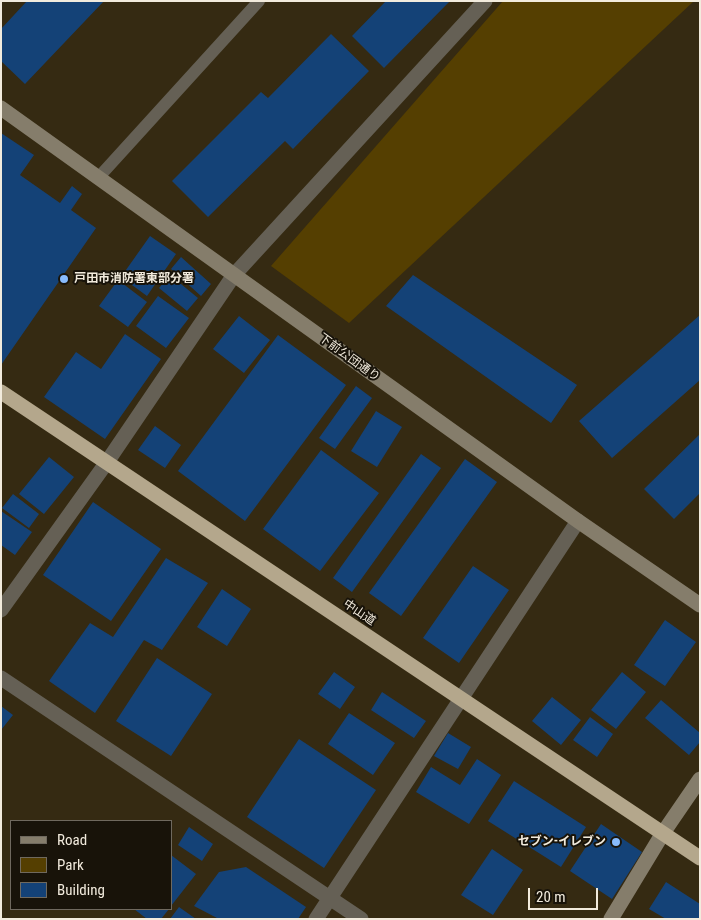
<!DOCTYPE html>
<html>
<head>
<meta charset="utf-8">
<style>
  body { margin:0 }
  #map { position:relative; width:701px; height:920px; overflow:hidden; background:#352a12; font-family:"Roboto Condensed",sans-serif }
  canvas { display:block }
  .frame { position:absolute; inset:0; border:2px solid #f2ebdd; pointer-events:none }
  .legend { position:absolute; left:10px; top:820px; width:162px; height:90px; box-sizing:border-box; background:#181309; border:1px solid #6f695e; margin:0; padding:6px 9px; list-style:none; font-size:15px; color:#f2ebdd }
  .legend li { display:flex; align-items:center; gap:10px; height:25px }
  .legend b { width:25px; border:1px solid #6f695e }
  .scale { position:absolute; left:528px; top:888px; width:70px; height:22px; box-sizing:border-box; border:2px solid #f2ebdd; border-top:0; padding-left:6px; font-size:15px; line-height:18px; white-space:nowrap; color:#f2ebdd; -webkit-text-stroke:4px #181309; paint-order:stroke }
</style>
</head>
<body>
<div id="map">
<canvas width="701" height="920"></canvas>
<div class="frame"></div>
<ul class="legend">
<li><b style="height:6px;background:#857d6b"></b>Road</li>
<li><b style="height:14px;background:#553f01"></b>Park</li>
<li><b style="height:14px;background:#144277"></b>Building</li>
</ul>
<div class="scale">20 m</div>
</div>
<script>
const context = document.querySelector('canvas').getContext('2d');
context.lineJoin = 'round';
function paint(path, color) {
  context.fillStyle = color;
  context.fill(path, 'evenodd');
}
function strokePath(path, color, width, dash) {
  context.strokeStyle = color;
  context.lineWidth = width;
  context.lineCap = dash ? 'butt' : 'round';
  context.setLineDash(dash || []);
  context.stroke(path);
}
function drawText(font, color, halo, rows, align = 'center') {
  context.font = font + ' "Roboto Condensed","Noto Sans JP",sans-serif';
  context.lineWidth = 4;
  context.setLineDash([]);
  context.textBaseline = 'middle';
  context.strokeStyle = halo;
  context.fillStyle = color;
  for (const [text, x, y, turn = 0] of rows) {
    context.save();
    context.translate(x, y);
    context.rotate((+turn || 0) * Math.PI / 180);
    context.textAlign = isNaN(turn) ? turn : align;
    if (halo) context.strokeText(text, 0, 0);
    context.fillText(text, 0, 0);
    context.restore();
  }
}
paint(new Path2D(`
  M503 1H694L349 323 271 266Z`), '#553f01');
paint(new Path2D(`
  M27 1H104L25 84 1 61V29Z
  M386 1H450L384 68 352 36Z
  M331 34 369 71 293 149 285 141 208 217 172 181 261 92 268 98Z
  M1 133 34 155 20 175 60 203 72 186 82 194 71 210 96 228 1 365Z
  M150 236 176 254 147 296 121 277Z
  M181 257 211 284 201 296 171 269Z
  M170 275 198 298 187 311 159 288Z
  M413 275 577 385 551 423 386 306Z
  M118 280 147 302 128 327 99 306Z
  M158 296 189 318 166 348 136 326Z
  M700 315V380L612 458 579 421Z
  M239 316 270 340 244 373 213 349Z
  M125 334 161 359 105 439 44 397 76 352 101 369Z
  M278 335 346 385 245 521 178 471Z
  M356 386 372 398 335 449 319 438Z
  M376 411 402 427 377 467 351 451Z
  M155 426 181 445 165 468 138 450Z
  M700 434V493L674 519 644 489Z
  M321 450 379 493 320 571 263 529Z
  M421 454 441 468 352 592 333 578Z
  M49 457 74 477 44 514 19 494Z
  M465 459 497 482 401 616 369 593Z
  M13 494 39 514 29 528 2 508Z
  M93 502 161 549 111 621 43 575Z
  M1 511 32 532 15 555 1 545Z
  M166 558 208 583 162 650 144 640 95 713 49 681 90 623 113 637Z
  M473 566 509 590 459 663 423 638Z
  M222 589 251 609 227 646 197 627Z
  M665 620 696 642 665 686 634 665Z
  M157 658 212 694 171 756 116 721Z
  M334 672 355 687 340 709 318 694Z
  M622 672 646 692 616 729 591 710Z
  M382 692 426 721 414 738 371 710Z
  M552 697 581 720 561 745 532 721Z
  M661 700 700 733V742L689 755 645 718Z
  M1 706 13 715 1 730Z
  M349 713 395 743 373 775 328 744Z
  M590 717 613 734 597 757 573 740Z
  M448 733 471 747 458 769 434 756Z
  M299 739 376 790 324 868 247 817Z
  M477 759 501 775 469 824 416 792 431 767 460 785Z
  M514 781 586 827 561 867 488 821Z
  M601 824 642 852 612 899 570 871Z
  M189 827 213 844 202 861 178 845Z
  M492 849 523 870 493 915 461 895Z
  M171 855 196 874 171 906Z
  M246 867 306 907 298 919H217V918L194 906 219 872Z
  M666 882 700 904V919H666L649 909Z
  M179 907 196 919H170Z
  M134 909H169L161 919H147Z`), '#144277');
strokePath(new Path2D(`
  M98 178 259 1`), '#656055', 12);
strokePath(new Path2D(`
  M1 610 107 462 234 275 485 1
  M1 678 361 919
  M316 919 578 521`), '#656055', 15);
strokePath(new Path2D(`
  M1 108 578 521 700 605
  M611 919 663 833 700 779`), '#857d6b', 15);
strokePath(new Path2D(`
  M1 392 700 858`), '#b4a78c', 15);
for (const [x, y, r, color] of [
  [64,279,5,"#88bbfc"],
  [616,842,5,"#88bbfc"]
]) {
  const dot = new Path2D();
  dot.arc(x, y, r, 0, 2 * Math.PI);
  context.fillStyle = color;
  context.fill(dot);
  strokePath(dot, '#181309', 2);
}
drawText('bold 12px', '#f2ebdd', '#181309', [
  ["戸田市消防署東部分署",74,279],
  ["セブン-イレブン",606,842,"right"]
], 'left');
drawText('12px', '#f2ebdd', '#181309', [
  ["下前公団通り",349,358,36],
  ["中山道",359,613,34]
]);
</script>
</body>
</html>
